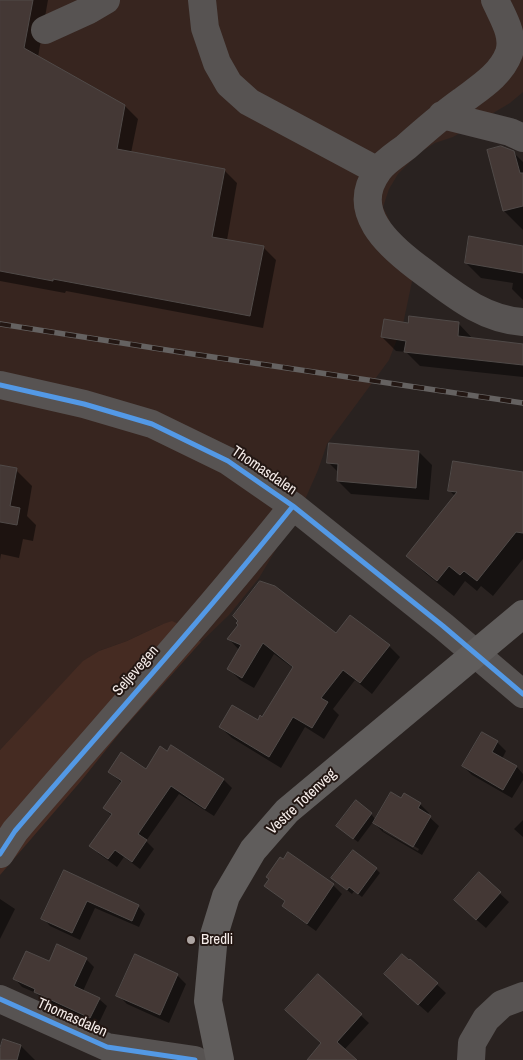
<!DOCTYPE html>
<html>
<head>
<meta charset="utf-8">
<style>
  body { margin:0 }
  canvas { display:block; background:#292220 }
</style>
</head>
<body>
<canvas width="523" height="1060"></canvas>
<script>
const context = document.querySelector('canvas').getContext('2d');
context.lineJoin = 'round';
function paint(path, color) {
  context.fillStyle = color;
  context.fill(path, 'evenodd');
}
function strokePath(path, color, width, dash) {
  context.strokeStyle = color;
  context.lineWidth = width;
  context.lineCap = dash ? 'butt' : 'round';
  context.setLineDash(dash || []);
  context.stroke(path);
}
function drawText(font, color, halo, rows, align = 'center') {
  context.font = font + ' "Archivo Narrow",sans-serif';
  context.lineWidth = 4;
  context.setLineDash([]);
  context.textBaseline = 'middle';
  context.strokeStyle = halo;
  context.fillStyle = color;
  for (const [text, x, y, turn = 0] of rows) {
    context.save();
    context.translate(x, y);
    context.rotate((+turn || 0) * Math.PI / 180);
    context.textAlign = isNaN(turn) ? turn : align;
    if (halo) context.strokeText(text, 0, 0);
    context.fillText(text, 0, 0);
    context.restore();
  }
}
paint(new Path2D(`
  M0 0H523V92L510 103 453 137 435 143 419 153 398 174 389 189 383 207 414 272 403 324 389 360 327 444 318 470 303 504 259 578 229 615 201 642 181 625 163 624 127 641 99 651 84 661 0 750Z`), '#37251f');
paint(new Path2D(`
  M172 621 181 625 201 642 122 730 81 781 0 875V750L83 661 99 651 127 641 163 624Z`), '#452b22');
paint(new Path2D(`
  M0 0H48L38 57 125 106 138 119 131 153 224 170 237 183 227 240 263 247 276 260 263 328 66 291 65 293 0 281Z
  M513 152 523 162V230L504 211Z
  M523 246V300L512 289 513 283 481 278 466 263Z
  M409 324H459L473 339 523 345V377L420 366 406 352 396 351 382 337Z
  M419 452 432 465 429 500 351 494 338 481 339 473 328 462Z
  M0 467 16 470 32 486 27 516 36 525 33 541 23 539 19 558 1 554 0 560Z
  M523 473V559L493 596 481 586 477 591 465 581 454 596 424 572 408 556 455 496 450 491Z
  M336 634 389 646 400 657 372 694 355 680 333 709 339 715 324 739 305 727 281 768 232 738 220 727 258 722 263 719 293 668 274 654 254 688 240 680 228 668 239 650 229 639Z
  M497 742 506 751 502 759 517 767 523 774V780L512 798 472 775 463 766Z
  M172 746 224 780 232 788 214 816 179 794 146 841 154 849 140 869 124 857 117 867 99 854 91 846 112 816 104 808 122 783 109 772 146 771 167 753Z
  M401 800 420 804 429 813 427 815 439 826 422 855 383 832 373 822 358 842 342 830 371 814 376 820ZM383 828 419 849 418 851 383 831Z
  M523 820V837L514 829Z
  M288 854 333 885 342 894 316 931 292 914 283 906 286 902 266 886Z
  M376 869 380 873 362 897 354 891 352 894 337 882Z
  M65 871 138 906 145 914 139 927 95 908 80 940 50 926 43 918Z
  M479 874 509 902 486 928 464 909Z
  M0 899 15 909 0 939Z
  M86 959 94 967 83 991 99 999 107 1006 98 1025 43 1000 36 993 22 987 15 979Z
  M411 960 446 993 428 1013 394 983Z
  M177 975 186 984 169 1023 127 1004 118 995Z
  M318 976 369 1023 344 1050 354 1060H315L323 1044Z
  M2 1040 21 1046 35 1060H0V1046Z`), '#0007');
const building = new Path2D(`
  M0 0H33L24 48 125 105 117 149 225 169 212 237 264 246 250 316 53 279V281L0 271Z
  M501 146 514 151 520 173H523V206L503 211 487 150Z
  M469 236 523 246V273L465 263Z
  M409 316 459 322 458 336 523 344V365L404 352 406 341 381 337 384 319 408 323Z
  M329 443 419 451 416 488 337 481 338 464 327 463Z
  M453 461 523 472V533L516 532 477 581 464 571 460 575 449 566 437 581 406 556 457 492 448 491Z
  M0 465 17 468 10 506 20 508 17 525 0 522Z
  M260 581 275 586 336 633 350 615 390 645 360 683 343 670 321 698 328 702 312 728 293 717 269 757 219 727 232 705 258 720 260 715 262 717 293 667 263 643 242 678 227 669 241 645 227 639 238 625 236 623 238 621 233 616Z
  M482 732 498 741 492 752 517 766 503 790 462 766Z
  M171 745 224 779 205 809 171 786 138 834 147 840 132 862 115 850 108 859 89 846 112 814 103 808 122 781 108 772 121 752 146 769 160 746 167 751Z
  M391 792 401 798 404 793 421 803 418 808 431 816 413 847 373 823Z
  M356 800 372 813 353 839 336 826Z
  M353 850 377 868 358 894 349 887 347 890 331 878Z
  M288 852 334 884 307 924 282 906 285 901 264 886 269 879 266 877 280 857 283 859Z
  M64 870 139 905 132 921 87 901 72 933 41 919Z
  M479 872 501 892 476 920 454 900Z
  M57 944 87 958 74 986 100 998 90 1018 34 992 35 989 13 979 26 951 49 961Z
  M135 954 178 974 160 1015 116 996Z
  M402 954 409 960 410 959 438 983 418 1005 384 974Z
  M318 974 362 1014 337 1042 357 1060H307L321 1043 285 1010Z
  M3 1039 21 1045 17 1060H0V1048Z`);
paint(building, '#443835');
strokePath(building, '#504a48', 1);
strokePath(new Path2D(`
  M202 0 205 28 217 63 229 84 249 102 378 171
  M495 0C502 16 515 35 509 53 501 75 479 88 462 101 442 115 424 131 406 147 397 154 384 162 378 171 349 211 388 245 417 267 450 291 480 319 523 322
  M45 30 89 10 106 0
  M442 115 510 132 523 138
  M0 385 84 404 152 424 228 461 293 506 443 626 523 694
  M0 854 15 831C108 723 204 617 293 506
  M0 999 107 1047 195 1060
  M471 1060 472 1043 486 1019 502 1004 523 996`), '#575352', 28);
strokePath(new Path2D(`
  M220 1060 208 1001 214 935 226 896 253 850 287 811 523 614`), '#605d5c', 28);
const rail = new Path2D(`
  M0 324 186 353 523 403`);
strokePath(rail, '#656261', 5.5);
strokePath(rail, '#231713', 4, [11]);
strokePath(new Path2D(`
  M0 385 84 404 152 424 228 461 293 506 443 626 523 694
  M0 854 15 831C108 723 204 617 293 506
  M0 999 107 1047 195 1060`), '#5399e6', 5);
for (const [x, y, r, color] of [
  [191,940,5,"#aea6a3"]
]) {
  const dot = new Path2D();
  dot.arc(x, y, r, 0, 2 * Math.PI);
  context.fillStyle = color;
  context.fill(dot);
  strokePath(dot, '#231713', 2);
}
drawText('15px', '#f6edea', '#231713', [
  ["Thomasdalen",264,471,34],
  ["Seljevegen",136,671,-49],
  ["Vestre Totenveg",302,802,-43],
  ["Thomasdalen",72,1018,24]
]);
drawText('15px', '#f6edea', '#231713', [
  ["Bredli",201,940]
], 'left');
</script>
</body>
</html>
